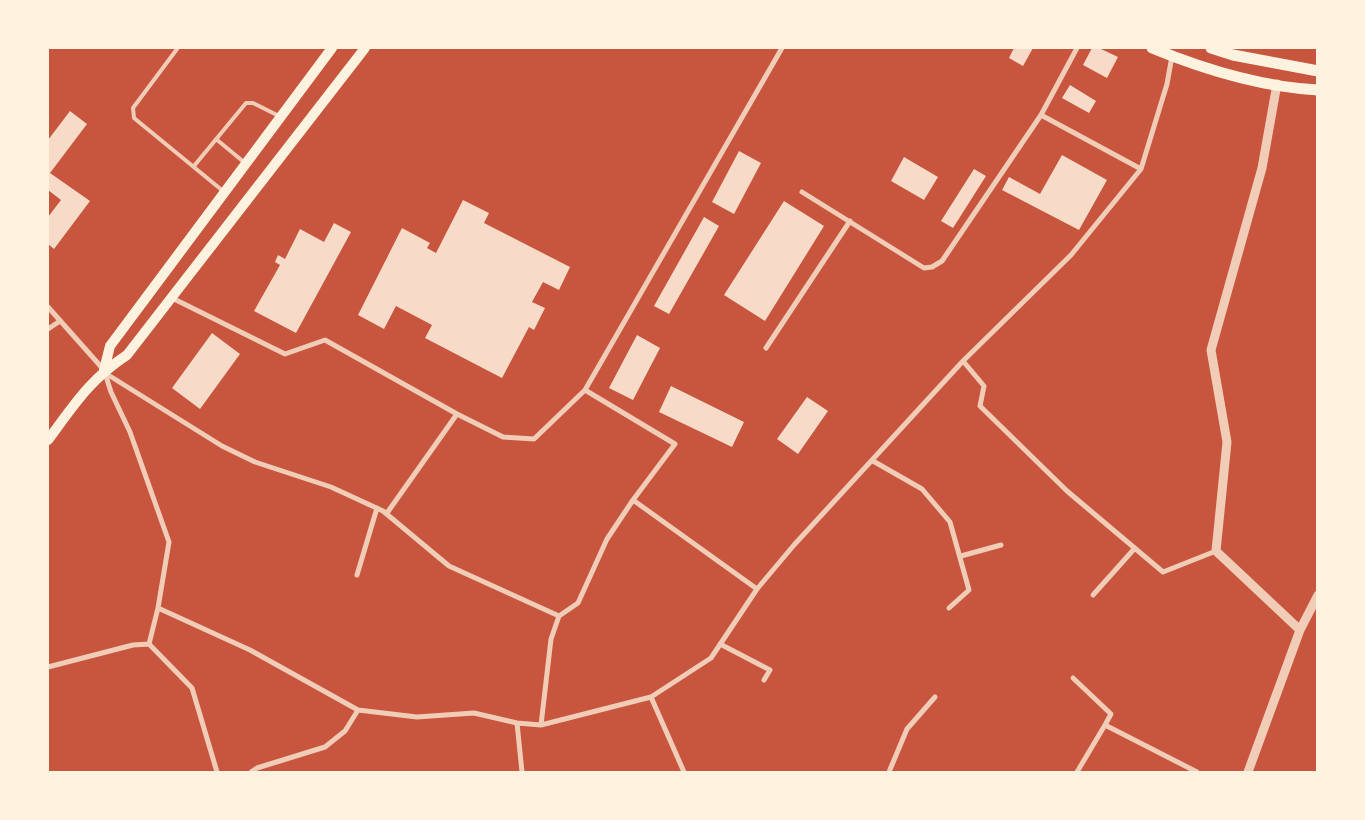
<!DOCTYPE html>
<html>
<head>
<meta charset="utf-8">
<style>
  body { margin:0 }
  #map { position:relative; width:1365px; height:820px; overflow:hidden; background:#c8553d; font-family:Rubik,sans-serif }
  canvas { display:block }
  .frame { position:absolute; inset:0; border:49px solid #fff3e0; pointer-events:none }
</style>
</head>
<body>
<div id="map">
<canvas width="1365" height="820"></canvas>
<div class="frame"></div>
</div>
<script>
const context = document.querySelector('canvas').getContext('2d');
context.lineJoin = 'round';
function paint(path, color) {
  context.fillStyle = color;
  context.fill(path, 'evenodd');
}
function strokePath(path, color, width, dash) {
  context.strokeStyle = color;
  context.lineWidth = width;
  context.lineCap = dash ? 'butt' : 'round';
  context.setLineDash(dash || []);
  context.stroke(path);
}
paint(new Path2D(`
  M1014 48H1033L1023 66 1009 58Z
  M1092 48H1099L1118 57 1107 78 1083 65Z
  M1070 85 1096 101 1089 113 1062 98Z
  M70 111 87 124 50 173 90 201 54 249 48 244V217L61 200 48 190V140Z
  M739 151 761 163 734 214 712 202Z
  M1062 155 1107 180 1079 230 1002 190 1009 177 1040 194Z
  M904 157 938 177 924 200 891 181Z
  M974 169 986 176 953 228 941 221Z
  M463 200 489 213 484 223 570 267 559 290 543 282 532 302 545 308 534 330 529 327 502 378 425 338 432 325 396 306 384 329 358 315 402 228 430 243 427 248 436 253Z
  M784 201 824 226 765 321 724 295Z
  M704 217 719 226 669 314 654 306Z
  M334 223 351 232 296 333 254 311 280 265 275 262 278 255 285 259 300 229 324 242Z
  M212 333 240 354 200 409 172 388Z
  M637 335 660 348 633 400 609 388Z
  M671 386 744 422 732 447 659 412Z
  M807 397 828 411 798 454 777 439Z`), '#f7dbc8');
strokePath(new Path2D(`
  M177 49 133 108 134 118 223 191
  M216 139 245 163
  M194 166 246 103H253L279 116`), '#f1ccb7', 4);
strokePath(new Path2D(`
  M1041 115 1141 169
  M802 192 924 268 932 267 942 261 1041 115 1077 48
  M172 298 285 354 325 340 457 414 503 437 534 439 585 390 782 48
  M48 307 104 370 111 392 130 432 169 542 158 608 149 644 192 688 217 772
  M48 329 60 321
  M766 348 850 221
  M963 361 984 386 980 406 1067 491 1163 572 1216 551
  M105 373 222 446 255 462 331 487 383 511 449 566 559 616
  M873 461 922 489 950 522 969 590 949 608
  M633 500 757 589
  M387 513 457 414
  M961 556 1001 545
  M357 575 377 508
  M1093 595 1135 548
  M158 608 250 650 358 710 417 717 474 713 517 723 541 725 651 697 711 658 757 589 794 545 963 361 1071 255 1141 169 1167 84 1172 56
  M720 644 770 670 764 680
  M48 667 133 645 149 644
  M1073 678 1111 714 1105 725 1197 772
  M651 697 684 772
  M517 723 522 772
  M541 725 551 639 559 616 578 603 607 539 633 500 675 444 585 390
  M251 772 257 768 325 747 345 731 358 710
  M889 772 907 729 935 697
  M1077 772 1105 725`), '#f1ccb7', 5);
strokePath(new Path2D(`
  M1277 84 1262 168 1211 350 1227 442 1216 551 1300 630
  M1248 772 1300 630 1318 595`), '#f1ccb7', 9);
strokePath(new Path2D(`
  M104 370 110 346 332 48
  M48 440C74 405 89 380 127 355L365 48`), '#fff3e0', 10);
strokePath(new Path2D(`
  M1152 48C1203 69 1262 87 1318 90
  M1211 48 1233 55 1318 71`), '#fff3e0', 11);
</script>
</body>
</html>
